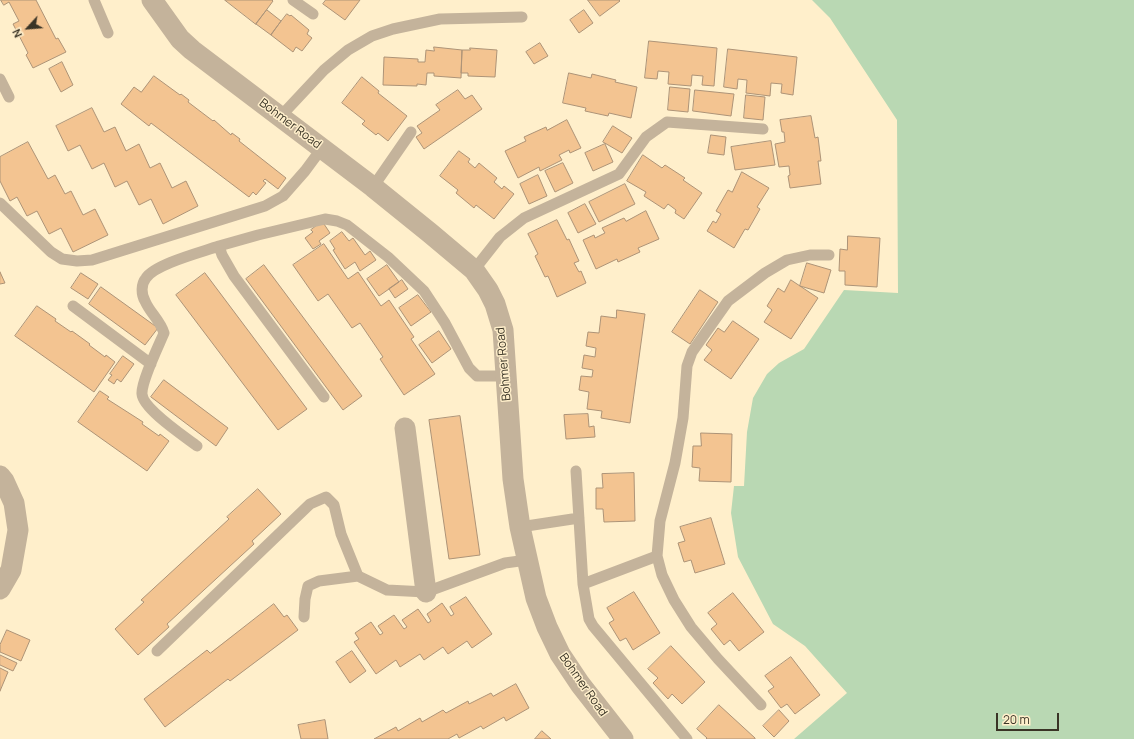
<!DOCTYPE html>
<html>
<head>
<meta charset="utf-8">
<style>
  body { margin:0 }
  #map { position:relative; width:1134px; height:739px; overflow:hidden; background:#ffefcb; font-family:Manrope,sans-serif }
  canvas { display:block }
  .north { position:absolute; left:8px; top:8px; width:40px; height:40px; -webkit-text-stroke:3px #ffefcb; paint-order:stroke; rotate:244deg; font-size:11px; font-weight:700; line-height:16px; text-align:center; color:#3a3426 }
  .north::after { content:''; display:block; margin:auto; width:14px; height:18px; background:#3a3426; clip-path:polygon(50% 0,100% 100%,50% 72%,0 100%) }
  .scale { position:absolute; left:996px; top:713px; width:63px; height:18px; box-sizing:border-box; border:2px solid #3a3426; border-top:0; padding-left:5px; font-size:12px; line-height:14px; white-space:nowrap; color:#3a3426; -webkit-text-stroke:3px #ffefcb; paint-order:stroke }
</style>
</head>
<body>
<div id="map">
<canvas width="1134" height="739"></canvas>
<div class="north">N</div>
<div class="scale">20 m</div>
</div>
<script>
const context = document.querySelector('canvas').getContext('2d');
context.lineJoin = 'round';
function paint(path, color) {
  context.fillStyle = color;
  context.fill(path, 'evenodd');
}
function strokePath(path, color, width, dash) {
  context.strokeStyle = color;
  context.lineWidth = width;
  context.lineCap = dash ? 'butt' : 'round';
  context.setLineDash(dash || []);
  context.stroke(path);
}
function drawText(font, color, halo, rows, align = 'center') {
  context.font = font + ' Manrope,sans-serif';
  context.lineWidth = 3;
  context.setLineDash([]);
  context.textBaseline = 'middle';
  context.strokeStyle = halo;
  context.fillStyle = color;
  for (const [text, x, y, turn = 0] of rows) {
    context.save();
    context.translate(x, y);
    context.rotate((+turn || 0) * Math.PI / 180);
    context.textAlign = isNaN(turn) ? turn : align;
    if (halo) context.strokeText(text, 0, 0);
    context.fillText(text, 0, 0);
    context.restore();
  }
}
paint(new Path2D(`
  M812 0H1134V739H794L847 693 805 646 773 624 738 557 731 513 734 486H744L747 432 753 398 767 374 779 363 804 349 844 290 898 293 897 120 830 18Z`), '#b9d8b3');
const building = new Path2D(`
  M1 0H36L56 39 58 38 66 52 33 68 26 55 28 53 13 24 19 21 9 2 4 5Z
  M225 0H272L273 1 256 24Z
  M326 0H360L345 20 323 4Z
  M588 0H619L620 1 600 16Z
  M267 10 281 21 271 35 256 24Z
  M584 10 593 23 579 33 570 20Z
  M287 14 290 16 291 15 309 30 307 34 312 38 302 51 296 47 293 52 271 35Z
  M649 41 717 48 714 86 702 85 703 76 692 75 691 86 668 84 669 72 658 71 657 79 645 78Z
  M540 43 548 56 534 64 526 52Z
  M434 47 462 50 461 78 434 76V73H427L426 85 417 84V86L383 85 384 57 418 59V62H425L426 50 434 51Z
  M470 48 497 50 495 77 468 76V73H461L462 50H470Z
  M728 49 797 57 793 95 781 93 782 84 771 83 770 96 746 93 747 80 738 79 737 89 724 87Z
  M62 62 73 85 61 92 49 69Z
  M569 73 591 78 592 74 616 80 615 82 637 87 631 118 609 113 608 116 585 111 586 108 563 103Z
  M154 76 180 95 181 94 189 100 188 102 213 121 214 120 231 135 232 133 240 139 239 141 286 178 278 189 265 179 263 181 266 183 256 195 253 192 249 197 151 123 149 126 121 104 134 87 141 92Z
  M362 77 379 91 378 93 407 116 388 141 378 133 376 135 362 124 365 121 342 103Z
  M670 87 690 89 688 112 668 110Z
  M458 90 465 99 472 95 482 109 424 149 416 137 422 133 417 126 440 110 436 105Z
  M695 90 734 94 731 116 693 111Z
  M746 95 765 97 763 120 744 118Z
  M92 108 104 132 115 127 126 151 139 144 150 168 160 163 172 188 186 181 198 206 163 224 151 199 139 205 127 181 115 187 104 163 92 169 80 145 68 151 56 126Z
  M811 116 815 138 818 137 821 161H818L821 184 790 188 788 176 790 175 789 166 779 167 775 144 785 142 784 132H782L780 120Z
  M567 120 581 148 570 153 569 150 559 155 562 160 540 171 539 167 518 178 505 151 526 141 524 137 546 127 547 130Z
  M613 126 632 138 622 153 603 142Z
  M711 135 726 137 724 155 708 153Z
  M771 141 775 165 735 170 731 147Z
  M28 142 48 179 55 175 65 194 71 191 83 215 95 209 108 235 73 252 61 228 49 234 37 211 27 216 17 197 10 201 0 181V157Z
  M605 144 613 162 593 171 585 153Z
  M459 151 470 159 468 162 475 168 479 163 497 178 494 182 502 189 504 186 514 194 494 219 476 205 474 208 456 193 458 190 440 176Z
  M643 155 662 168 665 165 685 178 683 180 702 193 684 219 675 213 676 210 668 204 664 209 644 196 646 192 627 181Z
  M563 163 573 183 555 192 545 171Z
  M742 172 769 188 757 207 760 209 748 230 745 229 734 248 707 231 713 221 716 223 721 214 716 211 728 190 732 192Z
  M538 175 547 196 529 204 520 184Z
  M625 184 635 204 599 222 589 202Z
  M585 204 596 224 578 233 568 213Z
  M646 211 659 239 638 248 640 252 618 262 617 259 596 269 583 240 594 235 595 238 605 233 602 228 624 218 626 221Z
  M557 220 567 240 569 239 579 261 574 263 579 272 581 271 586 283 557 297 548 276 545 277 535 256 538 254 528 234Z
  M319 224H324L330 233 319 241 321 244 313 249 305 238 313 232 311 230Z
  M342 232 349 241 353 238 365 255 370 251 376 260 360 271 355 262 345 269 333 250 335 249 330 241Z
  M848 236 880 238 877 287 845 285V271H839L840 249 847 250Z
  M324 244 348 279 358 272 381 306 389 300 414 337 411 339 435 374 404 395 380 359 383 357 360 323 352 328 328 294 318 301 293 265Z
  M807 263 831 270 824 293 800 286Z
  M264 265 362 396 343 410 246 279Z
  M387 265 399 282 379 296 367 279Z
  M0 272 5 283 0 284Z
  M81 273 98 284 88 299 71 288Z
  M205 273 307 409 278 430 176 295Z
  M402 280 408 289 395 298 389 289Z
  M791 280 818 298 791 339 764 322 772 310 767 306 778 288 784 292Z
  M101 287 158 328 145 345 89 304Z
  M700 290 718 302 690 344 672 332Z
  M418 295 431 312 411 326 399 308Z
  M37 306 56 319 55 321 71 332 72 331 90 344 89 345 105 357 106 355 115 362 94 392 15 336Z
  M617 310 645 314 630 423 601 418 602 411 587 409 589 392 579 390 581 376 592 377 593 370 582 368 584 355 595 357 596 348 586 346 588 332 599 333 601 316 616 318Z
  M733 321 759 339 731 379 704 360 712 350 706 345 718 328 724 332Z
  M439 331 451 349 432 363 419 345Z
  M123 356 134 364 121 382 117 379 114 384 108 380 112 375 110 374Z
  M164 380 228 428 216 446 151 397Z
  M100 391 109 397 107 399 143 422 142 424 159 436 160 434 169 441 147 471 78 422Z
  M588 414 589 427 594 426 595 437 566 439 564 415Z
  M460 416 480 555 449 559 429 420Z
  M701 433 732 434 731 482 699 481 700 468 692 467 693 446H701Z
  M634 473 635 521 604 522 603 509H596V488H603L602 474Z
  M258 489 281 514 252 541 254 544 167 624 169 627 138 655 115 629 144 602 141 600 229 519 227 517Z
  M711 518 725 564 695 573 691 560 684 562 678 543 685 541 680 527Z
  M634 592 660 633 633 650 626 638 620 641 609 623 614 620 607 608Z
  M733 593 764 632 739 651 730 640 724 645 711 629 717 624 708 613Z
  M466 597 492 634 472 648 467 641 448 654 443 647 424 660 420 654 400 667 396 660 376 674 354 642 359 639 355 633 371 622 380 635 383 633 378 626 394 615 404 629 407 627 402 620 418 609 428 623 431 621 427 614 442 603 451 616 454 614 450 607Z
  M274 604 284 617 287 615 298 630 230 681 228 679 165 727 144 699 207 650 210 653Z
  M7 630 30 640 21 661 0 652V645Z
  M671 646 705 682 682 704 672 694 668 699 653 683 658 678 648 669Z
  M352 651 366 671 350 683 336 662Z
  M0 655 17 663 13 671 0 665Z
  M791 657 820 695 795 714 787 704 781 708 768 691 774 687 765 676Z
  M0 668 8 672 0 691Z
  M516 684 529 708 506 721 504 717 483 729 481 726 459 738 457 734 448 739H374L396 727 398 731 420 718 422 722 443 710 446 713 468 701 469 704 491 693 493 696Z
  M719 705 755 738V739H706L707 738 697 729Z
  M779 710 789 721 774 737 763 726Z
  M325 720 328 739H301L298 725Z
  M542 731 551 739H535Z`);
paint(building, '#f3c491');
strokePath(building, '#ad9377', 1);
strokePath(new Path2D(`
  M94 0 108 33
  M293 0 313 14
  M0 79 9 97
  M280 117 324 70 348 50 372 36 393 29 440 19 522 17
  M373 187 411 132
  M0 203 51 252 62 259 77 261 92 260 265 206 283 196 305 171 322 148
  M474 270 500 237 524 218 619 174 646 137 667 122 763 129
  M73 306 151 364
  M324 397 234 276 222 255 219 246 258 235 325 219 337 221 347 225 388 257 424 291 445 323 469 368 477 376H505
  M197 446C184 436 143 409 142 394 141 382 159 345 164 333 160 320 150 313 145 301 141 294 141 284 146 278 155 264 202 252 219 246
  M576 471 583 584 589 619 593 626 687 739
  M520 527 579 518
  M583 584 657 556
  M304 617 305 599 308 586 319 581 358 576
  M157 651 310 504 326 497 334 505 341 534 358 576 387 590 426 592 505 563 527 560
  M761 705 718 659 691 627 674 600 662 575 657 556 660 521 675 463 683 418 687 366 692 352 728 301 765 273 787 260 810 255H829`), '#c4b39b', 11);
strokePath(new Path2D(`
  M152 0 180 39 192 50 373 187 430 233 474 270 488 290 495 304 503 330 513 479 520 527 536 598 547 627 560 654 580 684 623 739
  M405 428 426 592
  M0 476 4 481 14 503 18 530 11 570 0 589`), '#c4b39b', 21);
drawText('12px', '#3a3426', '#ffefcb', [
  ["Bohmer Road",290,124,37],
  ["Bohmer Road",504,364,-95],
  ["Bohmer Road",583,685,55]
]);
</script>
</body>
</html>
